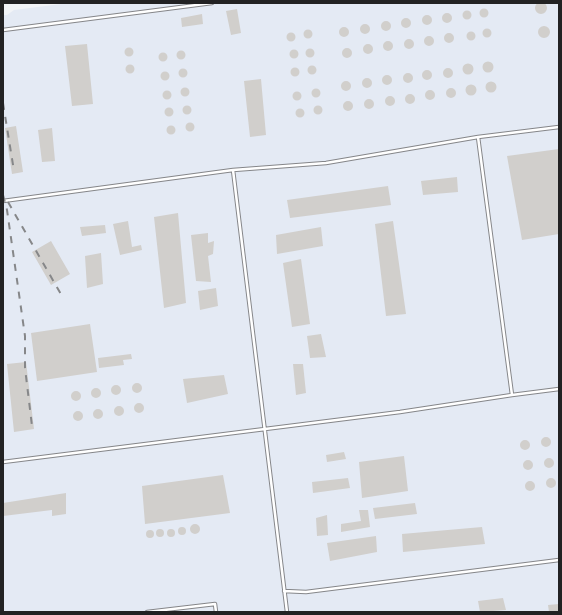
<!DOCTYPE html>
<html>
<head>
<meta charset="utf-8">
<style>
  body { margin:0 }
  #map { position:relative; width:562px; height:615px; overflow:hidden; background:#f2f4f7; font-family:"Open Sans",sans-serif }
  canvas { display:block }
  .frame { position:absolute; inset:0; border:4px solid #222223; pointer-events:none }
</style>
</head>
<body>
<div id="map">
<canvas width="562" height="615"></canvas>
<div class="frame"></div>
</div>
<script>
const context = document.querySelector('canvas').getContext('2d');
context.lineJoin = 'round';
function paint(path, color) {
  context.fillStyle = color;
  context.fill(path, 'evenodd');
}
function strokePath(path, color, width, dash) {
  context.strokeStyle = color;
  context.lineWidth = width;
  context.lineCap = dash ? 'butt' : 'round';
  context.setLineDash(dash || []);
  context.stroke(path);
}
paint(new Path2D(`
  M69 3H559V612H3V15H7L14 10Z`), '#e4eaf4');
paint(new Path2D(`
  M535 8a6 6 0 1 1 12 0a6 6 0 1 1-12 0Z
  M479.5 13a4.5 4.5 0 1 1 9 0a4.5 4.5 0 1 1-9 0Z
  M237 9 241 33 231 35 226 11Z
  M462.5 15a4.5 4.5 0 1 1 9 0a4.5 4.5 0 1 1-9 0Z
  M442 18a5 5 0 1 1 10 0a5 5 0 1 1-10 0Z
  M202 14 203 24 182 27 181 18Z
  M422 20a5 5 0 1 1 10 0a5 5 0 1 1-10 0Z
  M401 23a5 5 0 1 1 10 0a5 5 0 1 1-10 0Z
  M381 26a5 5 0 1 1 10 0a5 5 0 1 1-10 0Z
  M360 29a5 5 0 1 1 10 0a5 5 0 1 1-10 0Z
  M538 32a6 6 0 1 1 12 0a6 6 0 1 1-12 0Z
  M339 32a5 5 0 1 1 10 0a5 5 0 1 1-10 0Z
  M482.5 33a4.5 4.5 0 1 1 9 0a4.5 4.5 0 1 1-9 0Z
  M303.5 34a4.5 4.5 0 1 1 9 0a4.5 4.5 0 1 1-9 0Z
  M466.5 36a4.5 4.5 0 1 1 9 0a4.5 4.5 0 1 1-9 0Z
  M286.5 37a4.5 4.5 0 1 1 9 0a4.5 4.5 0 1 1-9 0Z
  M444 38a5 5 0 1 1 10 0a5 5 0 1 1-10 0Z
  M424 41a5 5 0 1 1 10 0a5 5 0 1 1-10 0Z
  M404 44a5 5 0 1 1 10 0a5 5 0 1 1-10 0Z
  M383 46a5 5 0 1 1 10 0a5 5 0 1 1-10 0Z
  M87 44 93 104 72 106 65 46Z
  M363 49a5 5 0 1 1 10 0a5 5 0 1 1-10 0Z
  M124.5 52a4.5 4.5 0 1 1 9 0a4.5 4.5 0 1 1-9 0Z
  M342 53a5 5 0 1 1 10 0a5 5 0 1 1-10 0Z
  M305.5 53a4.5 4.5 0 1 1 9 0a4.5 4.5 0 1 1-9 0Z
  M289.5 54a4.5 4.5 0 1 1 9 0a4.5 4.5 0 1 1-9 0Z
  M176.5 55a4.5 4.5 0 1 1 9 0a4.5 4.5 0 1 1-9 0Z
  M158.5 57a4.5 4.5 0 1 1 9 0a4.5 4.5 0 1 1-9 0Z
  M482.5 67a5.5 5.5 0 1 1 11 0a5.5 5.5 0 1 1-11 0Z
  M462.5 69a5.5 5.5 0 1 1 11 0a5.5 5.5 0 1 1-11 0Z
  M125.5 69a4.5 4.5 0 1 1 9 0a4.5 4.5 0 1 1-9 0Z
  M307.5 70a4.5 4.5 0 1 1 9 0a4.5 4.5 0 1 1-9 0Z
  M290.5 72a4.5 4.5 0 1 1 9 0a4.5 4.5 0 1 1-9 0Z
  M443 73a5 5 0 1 1 10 0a5 5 0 1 1-10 0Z
  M178.5 73a4.5 4.5 0 1 1 9 0a4.5 4.5 0 1 1-9 0Z
  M422 75a5 5 0 1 1 10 0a5 5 0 1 1-10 0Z
  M160.5 76a4.5 4.5 0 1 1 9 0a4.5 4.5 0 1 1-9 0Z
  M403 78a5 5 0 1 1 10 0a5 5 0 1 1-10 0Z
  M382 80a5 5 0 1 1 10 0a5 5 0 1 1-10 0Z
  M362 83a5 5 0 1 1 10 0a5 5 0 1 1-10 0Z
  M261 79 266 135 250 137 244 81Z
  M341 86a5 5 0 1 1 10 0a5 5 0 1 1-10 0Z
  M485.5 87a5.5 5.5 0 1 1 11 0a5.5 5.5 0 1 1-11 0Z
  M465.5 90a5.5 5.5 0 1 1 11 0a5.5 5.5 0 1 1-11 0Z
  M180.5 92a4.5 4.5 0 1 1 9 0a4.5 4.5 0 1 1-9 0Z
  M446 93a5 5 0 1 1 10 0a5 5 0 1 1-10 0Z
  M311.5 93a4.5 4.5 0 1 1 9 0a4.5 4.5 0 1 1-9 0Z
  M425 95a5 5 0 1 1 10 0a5 5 0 1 1-10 0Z
  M162.5 95a4.5 4.5 0 1 1 9 0a4.5 4.5 0 1 1-9 0Z
  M292.5 96a4.5 4.5 0 1 1 9 0a4.5 4.5 0 1 1-9 0Z
  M405 99a5 5 0 1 1 10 0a5 5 0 1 1-10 0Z
  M385 101a5 5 0 1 1 10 0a5 5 0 1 1-10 0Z
  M364 104a5 5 0 1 1 10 0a5 5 0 1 1-10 0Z
  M343 106a5 5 0 1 1 10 0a5 5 0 1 1-10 0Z
  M182.5 110a4.5 4.5 0 1 1 9 0a4.5 4.5 0 1 1-9 0Z
  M313.5 110a4.5 4.5 0 1 1 9 0a4.5 4.5 0 1 1-9 0Z
  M164.5 112a4.5 4.5 0 1 1 9 0a4.5 4.5 0 1 1-9 0Z
  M295.5 113a4.5 4.5 0 1 1 9 0a4.5 4.5 0 1 1-9 0Z
  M185.5 127a4.5 4.5 0 1 1 9 0a4.5 4.5 0 1 1-9 0Z
  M166.5 130a4.5 4.5 0 1 1 9 0a4.5 4.5 0 1 1-9 0Z
  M16 126 23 172 12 174 5 128Z
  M52 128 55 161 42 162 38 130Z
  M559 149V234L522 240 507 156Z
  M457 177 458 192 423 195 421 181Z
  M388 186 391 205 290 218 287 200Z
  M178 213 186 303 164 308 154 217Z
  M128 221 132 247 141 245 142 250 120 255 113 224Z
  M393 221 406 314 386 316 375 224Z
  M105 225 106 233 82 236 80 227Z
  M321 227 323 246 277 254 276 235Z
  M208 233V243L214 241 213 254 208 256 211 282 196 281 191 235Z
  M51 241 70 274 51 285 32 252Z
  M101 253 103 284 87 288 85 256Z
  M301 259 310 324 292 327 283 263Z
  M216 288 218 306 200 310 198 291Z
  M90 324 97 372 37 381 31 333Z
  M321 334 326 357 310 358 307 336Z
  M131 354 132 359 123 360 124 365 99 368 98 358Z
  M26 362 34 429 14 432 7 364Z
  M293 364H303L306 393 296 395Z
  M224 375 228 394 187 403 183 379Z
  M132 388a5 5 0 1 1 10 0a5 5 0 1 1-10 0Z
  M111 390a5 5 0 1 1 10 0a5 5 0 1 1-10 0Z
  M91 393a5 5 0 1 1 10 0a5 5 0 1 1-10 0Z
  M71 396a5 5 0 1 1 10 0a5 5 0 1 1-10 0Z
  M134 408a5 5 0 1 1 10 0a5 5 0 1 1-10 0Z
  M114 411a5 5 0 1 1 10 0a5 5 0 1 1-10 0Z
  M93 414a5 5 0 1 1 10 0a5 5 0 1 1-10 0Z
  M73 416a5 5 0 1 1 10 0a5 5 0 1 1-10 0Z
  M541 442a5 5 0 1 1 10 0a5 5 0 1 1-10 0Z
  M520 445a5 5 0 1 1 10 0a5 5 0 1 1-10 0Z
  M344 452 346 459 327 462 326 455Z
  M404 456 408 491 362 498 359 462Z
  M544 463a5 5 0 1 1 10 0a5 5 0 1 1-10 0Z
  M523 465a5 5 0 1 1 10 0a5 5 0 1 1-10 0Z
  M223 475 230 513 145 524 142 486Z
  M546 483a5 5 0 1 1 10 0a5 5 0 1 1-10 0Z
  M348 478 350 488 313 493 312 482Z
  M525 486a5 5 0 1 1 10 0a5 5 0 1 1-10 0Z
  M66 493V514L52 516V510L3 516V503Z
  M415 503 417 514 375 519 373 508Z
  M359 510H368L370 527 341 532V524L361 521Z
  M327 515 328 535 317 536 316 518Z
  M190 529a5 5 0 1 1 10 0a5 5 0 1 1-10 0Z
  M178 531a4 4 0 1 1 8 0a4 4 0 1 1-8 0Z
  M482 527 485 544 403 552 402 534Z
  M167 533a4 4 0 1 1 8 0a4 4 0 1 1-8 0Z
  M156 533a4 4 0 1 1 8 0a4 4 0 1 1-8 0Z
  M146 534a4 4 0 1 1 8 0a4 4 0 1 1-8 0Z
  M376 536 377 552 330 561 327 543Z
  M503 598 506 610 480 612 478 601Z
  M559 604V612H549L548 605Z`), '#d1cfcc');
const service = new Path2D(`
  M3 30 212 3
  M233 170 287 612
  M3 201 233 170 326 163 478 137 559 127
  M512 395 559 389
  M3 462 400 412 512 395 478 137
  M284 591 306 592 559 560
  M147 612 215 604 216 612`);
strokePath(service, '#858689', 4.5);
strokePath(service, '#fff', 2.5);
strokePath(new Path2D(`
  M3 103 14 171
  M3 195 7 210 25 336V368L32 426
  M8 202 62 296`), '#868789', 2, [7, 7]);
</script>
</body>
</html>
